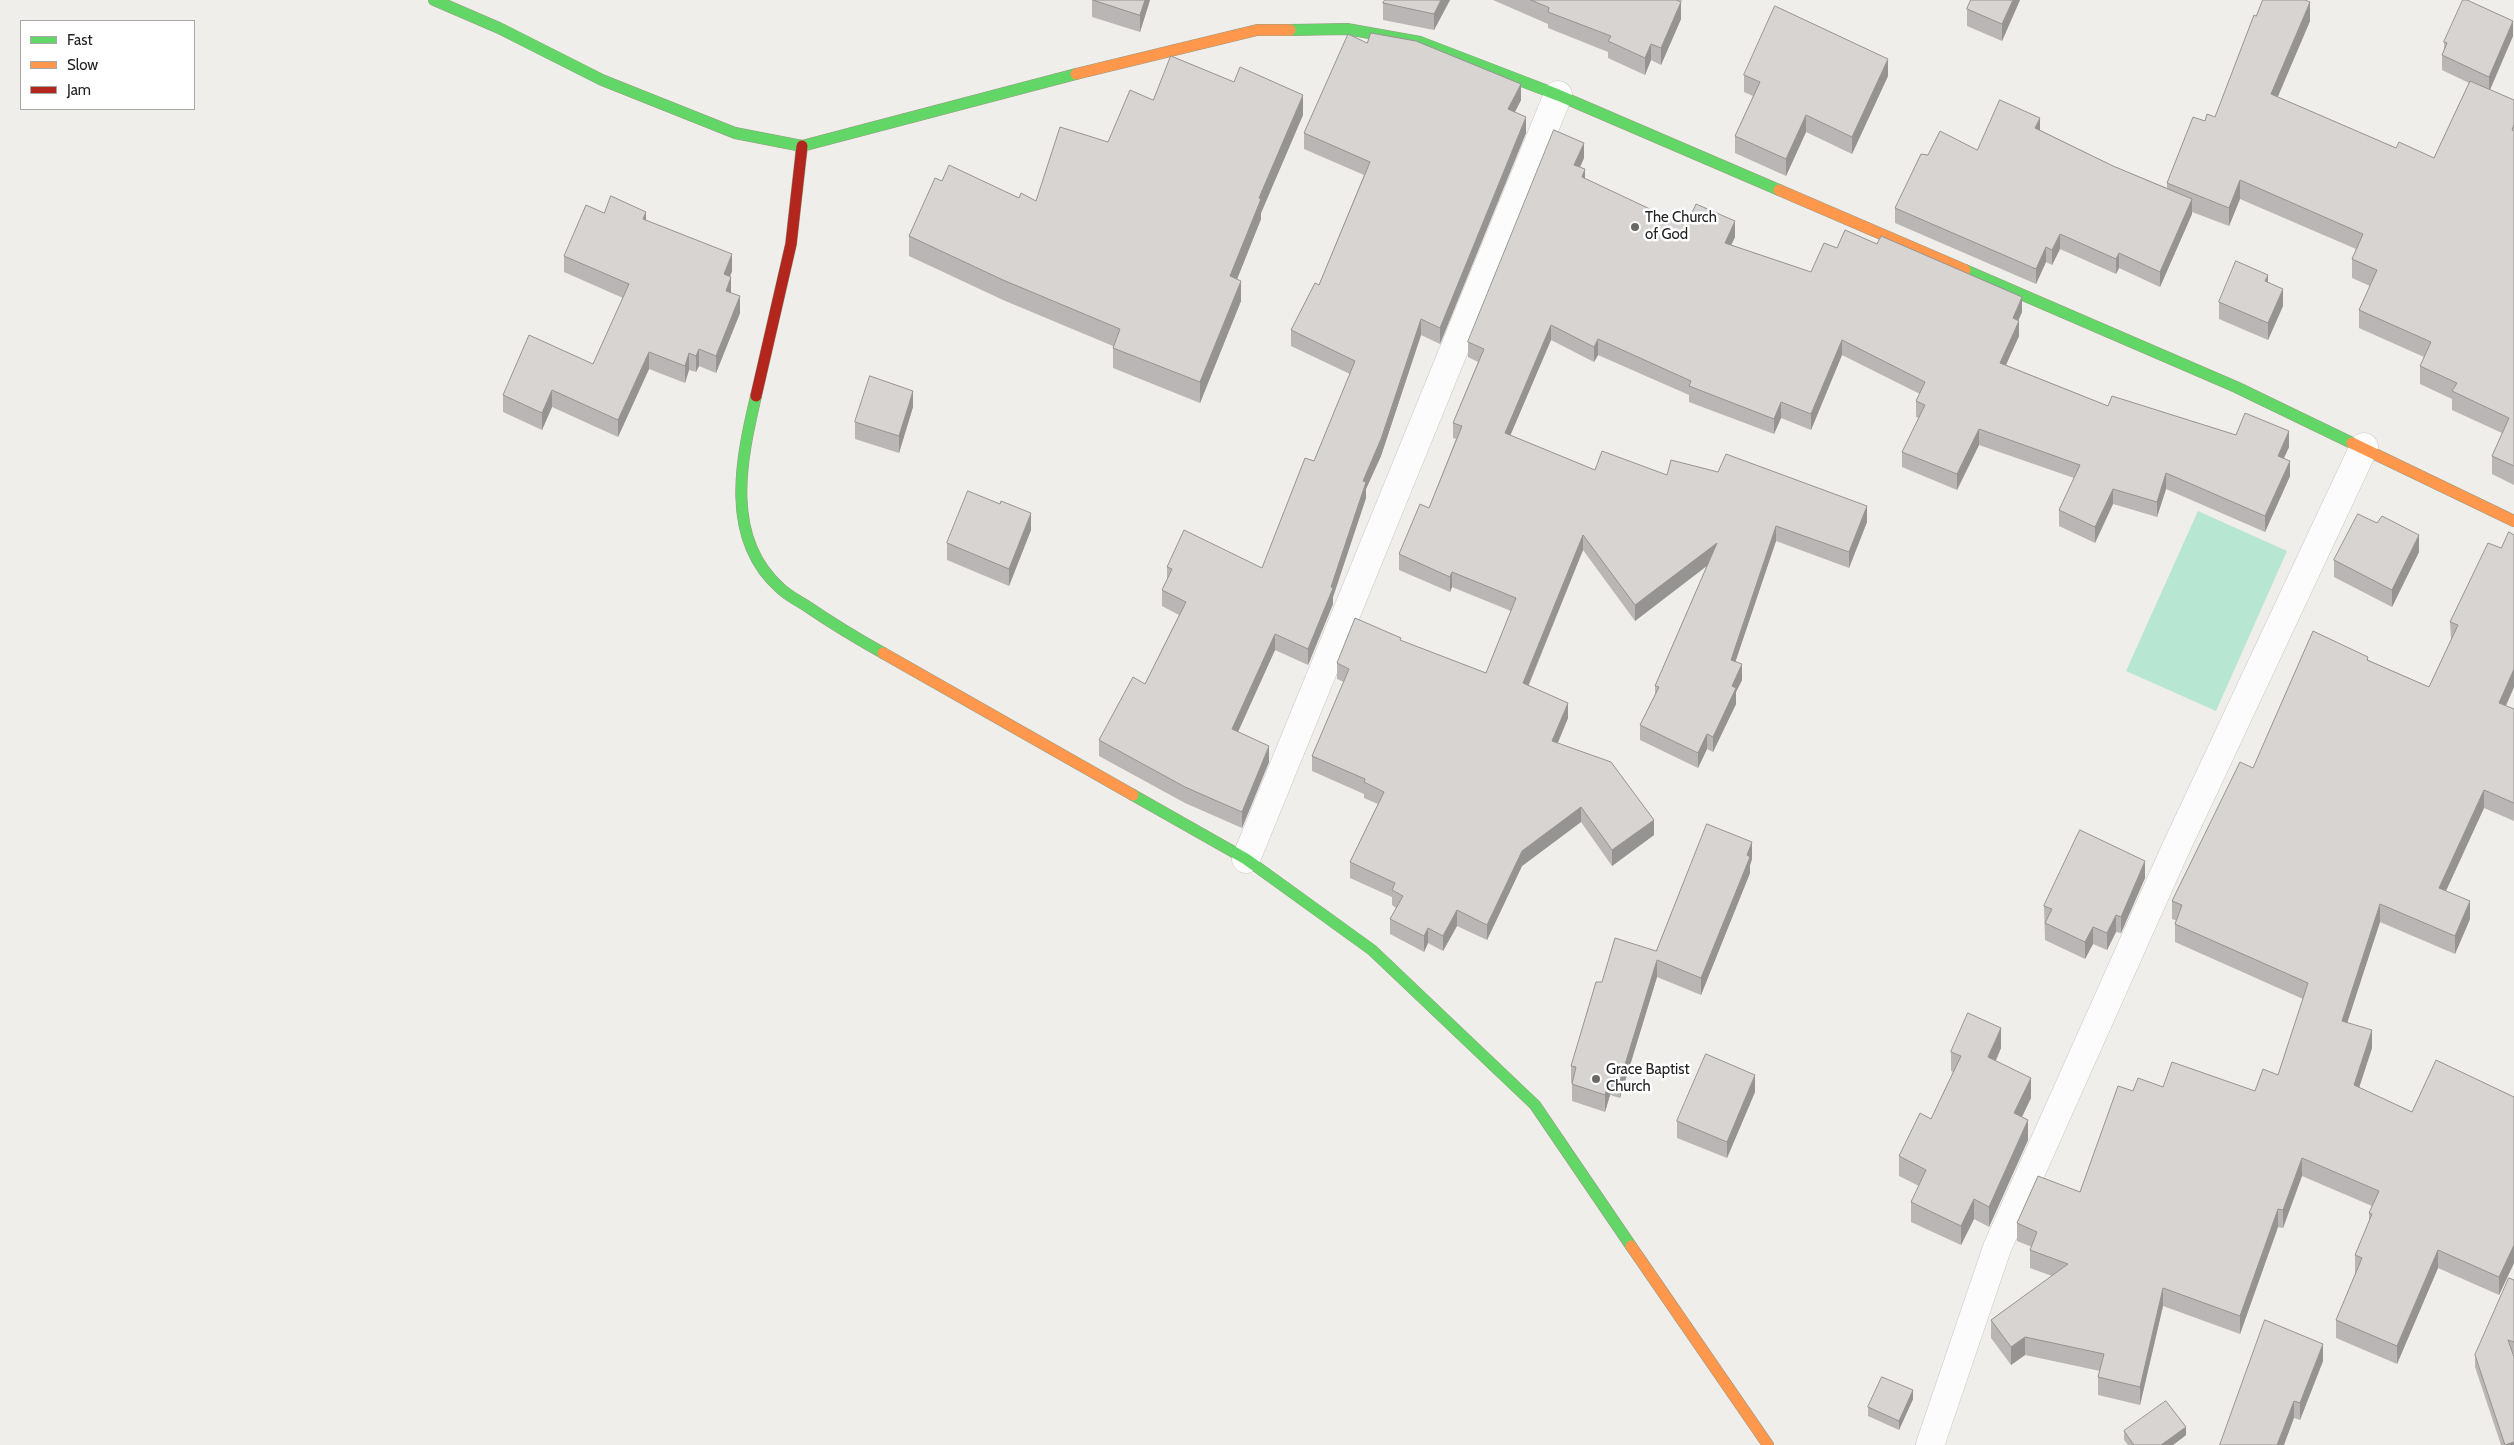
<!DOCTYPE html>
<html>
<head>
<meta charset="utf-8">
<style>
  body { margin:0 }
  #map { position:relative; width:2514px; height:1445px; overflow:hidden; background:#f0eeeb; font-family:Cabin,sans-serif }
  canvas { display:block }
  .legend { position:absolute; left:20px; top:20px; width:175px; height:90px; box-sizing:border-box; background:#fff; border:1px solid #a7a7a7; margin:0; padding:6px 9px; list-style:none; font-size:15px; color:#222 }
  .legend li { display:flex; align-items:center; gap:10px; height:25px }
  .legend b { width:25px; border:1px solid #a7a7a7 }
</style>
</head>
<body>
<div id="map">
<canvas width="2514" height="1445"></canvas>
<ul class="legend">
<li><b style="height:6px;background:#63d668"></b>Fast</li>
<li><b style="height:6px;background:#ff974d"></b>Slow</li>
<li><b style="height:6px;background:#b3261e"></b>Jam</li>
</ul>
</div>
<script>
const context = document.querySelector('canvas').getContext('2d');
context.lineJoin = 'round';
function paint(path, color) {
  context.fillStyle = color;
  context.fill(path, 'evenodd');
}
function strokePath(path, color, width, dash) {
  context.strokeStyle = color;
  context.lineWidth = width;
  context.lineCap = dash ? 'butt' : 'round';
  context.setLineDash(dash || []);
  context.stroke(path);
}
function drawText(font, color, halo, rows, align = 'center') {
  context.font = font + ' Cabin,sans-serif';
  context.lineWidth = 5;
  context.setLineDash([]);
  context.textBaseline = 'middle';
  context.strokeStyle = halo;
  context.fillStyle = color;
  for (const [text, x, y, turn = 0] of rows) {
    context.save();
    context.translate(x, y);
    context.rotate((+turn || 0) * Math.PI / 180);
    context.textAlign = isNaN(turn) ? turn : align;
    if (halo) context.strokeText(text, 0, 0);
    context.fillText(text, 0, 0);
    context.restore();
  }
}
paint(new Path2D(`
  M2198 511 2287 551 2216 711 2126 671Z`), '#b7e6d2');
const street = new Path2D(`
  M1246 859 1558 95
  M1930 1445 1997 1248 2175 850 2364 447`);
const fast = new Path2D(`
  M434 0 499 28 602 80 735 133 802 146 1076 74
  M1290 30 1347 29 1420 42 1558 95 1779 190
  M1965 270 2236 387 2352 443
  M756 396C741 460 724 538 780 588 787 595 797 600 805 605 830 622 856 638 883 653
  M1133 795 1246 859 1372 950 1535 1105 1631 1246`);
const slow = new Path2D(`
  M1076 74 1257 30H1290
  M1779 190 1965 270
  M2352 443 2514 521
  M883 653 1133 795
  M1631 1246 1768 1445`);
const jam = new Path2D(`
  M756 396 791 244 802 146`);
strokePath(street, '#c9c8c7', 29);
strokePath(fast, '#999a82', 12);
strokePath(slow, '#999a82', 12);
strokePath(jam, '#999a82', 12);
strokePath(street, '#fdfcfc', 28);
strokePath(fast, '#63d668', 11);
strokePath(slow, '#ff974d', 11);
strokePath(jam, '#b3261e', 11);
paint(new Path2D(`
  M1092 0H1150L1140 32 1092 17Z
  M1450 0 1434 30 1383 20V3Z
  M1493 0H1682L1681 2V19L1661 65 1651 60 1645 75 1608 58V52L1548 28V24Z
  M1971 0H2020L2002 41 1967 26V9Z
  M2256 16 2310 21 2277 97 2396 148 2434 158 2469 83 2442 70V55L2444 50V42L2513 36 2490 90 2514 100V485L2492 474V456L2502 433 2452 410V399L2420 384V366L2424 357 2359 328V310L2370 286 2352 278V259L2356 249 2240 199 2229 226 2192 212V214L2160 287 2119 268 2116 274 2060 249 2052 265 2046 262 2036 284 1895 223V208L1928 155 1977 150 2040 130 2113 166 2167 188V183L2205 121 2215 117Z
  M1367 43 1521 100 1515 112 1526 133 1440 344 1421 335 1381 456 1366 489V498L1333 597V604L1308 665 1275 650 1238 732 1269 762 1242 828 1185 803 1099 756V740L1145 684 1179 615 1162 606V590L1167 580V567L1262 568 1314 461 1350 374 1291 346V330L1319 285 1364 175 1304 149V133Z
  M1744 75 1888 76 1852 154 1806 132 1786 176 1735 153V136L1753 96 1744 92Z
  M1303 115 1261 213V219L1237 279 1241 301 1200 403 1113 368V346L1003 300 909 256V236L942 181 1019 198 1036 201 1108 142Z
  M1584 158 1580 167 1585 179 1686 226 1735 237 1731 245 1811 272 1837 248 2022 312 2018 321 2019 336 2006 365 2108 406 2289 447 2284 458 2290 476 2265 532 2166 489 2157 517 2113 504 2095 543 2059 526V510L2074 478 1979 445 1957 490 1902 467V452L1919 418 1916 417V401L1920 394 1842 355 1811 430 1781 418 1774 434 1689 402V395L1598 355 1594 362 1551 340 1510 435 1595 470 1667 475 1867 522 1849 568 1776 541 1735 662 1742 680 1736 692V704L1713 752 1707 749 1698 768 1640 740V725L1655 695V686L1707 566 1635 621 1583 550 1529 685 1568 718 1558 743 1654 835 1612 866 1581 822 1522 866 1487 940 1457 926 1443 951 1428 943 1424 952 1390 934V919L1396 908 1392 905V897L1350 878V862L1378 804 1364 798V794L1312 771V756L1344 682 1337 679V663L1401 641 1486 673 1511 611 1452 587 1450 592 1399 570V554L1429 508 1456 439 1453 438V423L1478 362 1468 357V342Z
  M604 213 646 220 732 271 730 277 731 293 740 313 716 373 699 366 696 372 689 370 685 383 649 369 618 437 552 407 542 430 503 412V395L593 364 623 298 564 272V256Z
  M2268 282 2283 306 2268 340 2219 319V302Z
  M913 407 899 453 855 439V422Z
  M1031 530 1009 586 947 560V543Z
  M2514 535V687L2506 706 2514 709V821L2484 808 2446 891 2470 919 2455 954 2380 922 2347 1022 2372 1048 2359 1088 2412 1112 2514 1097V1263L2499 1295 2438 1268 2397 1364 2336 1338V1320L2356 1273H2355V1255L2369 1222V1213L2372 1206 2302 1176 2283 1228 2278 1227 2240 1334 2163 1306 2140 1405 2098 1395V1377L2100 1371 2025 1355 2011 1365 1991 1338V1320L2052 1276 2030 1268V1250L2032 1247 2017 1241V1223L2080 1192 2133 1091 2163 1087 2255 1091 2278 1075 2303 999 2175 942V924L2177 921 2172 919V901L2253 768 2368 660 2429 687 2451 640 2450 622 2501 548Z
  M2419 552 2392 607 2334 577V560Z
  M1752 859 1750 865V873L1701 995 1657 977 1620 1098 1610 1095 1605 1112 1572 1101V1083L1571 1082V1066L1602 982 1656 951Z
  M2145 878 2121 933 2116 932 2107 950 2093 944 2085 959 2045 940 2044 906Z
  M2001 1048 1996 1061 2031 1098 2022 1117 2028 1140 1989 1227 1974 1219 1961 1245 1911 1222V1202L1919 1186 1899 1176V1156L1931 1119 1953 1072 1951 1071V1052Z
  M1755 1092 1727 1158 1677 1138V1121Z
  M2514 1280V1355L2513 1354 2514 1445H2501L2475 1367V1355Z
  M2323 1361 2300 1420 2294 1418 2220 1445Z
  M1913 1399 1899 1430 1868 1416V1407Z
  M2124 1431 2186 1435 2173 1445H2128L2124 1440Z`), '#b9b6b5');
paint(new Path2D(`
  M1145 0H1150L1140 32V15Z
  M1441 0H1450L1434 30V14Z
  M2013 0H2020L2002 41V24Z
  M1681 2V19L1661 65V48Z
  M2310 2V21L2271 113V94Z
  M2513 21V36L2489 92V77Z
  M1651 44V60L1645 75V58Z
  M1888 59V76L1852 154V137Z
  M1521 84V100L1508 125V109Z
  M1303 95V115L1261 213V219L1230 297V276L1259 198Z
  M1806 115V132L1786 176V159Z
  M1526 117V133L1440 344V328Z
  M2040 118V133L2035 128Z
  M1584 143V158L1574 181V165Z
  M1585 169V185L1582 177Z
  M2240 180V199L2229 226V208Z
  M2192 199V214L2160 287V272Z
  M646 212V229L643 219Z
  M1735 221V237L1725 258V243Z
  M2060 234V249L2052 265V250Z
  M2046 247V262L2036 284V269Z
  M2119 253V268L2116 274V259Z
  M732 254V271L724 291V274Z
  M2268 275V292L2265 281Z
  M731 277V294L726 291Z
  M1241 281V301L1200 403V382Z
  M2283 289V306L2268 340V323Z
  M740 296V313L716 373V356Z
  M2022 297V312L2013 333V318Z
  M1421 319V335L1381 456 1366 489V498L1333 597V604L1308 665V649L1331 587 1363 481Z
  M2019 321V336L2000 378V363Z
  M1551 325V340L1505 448V433Z
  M1598 339V355L1594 362V347Z
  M1842 340V355L1811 430V414Z
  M699 349V366L696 372V356Z
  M649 352V369L618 437V420Z
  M689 353V370L685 383V366Z
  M552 390V407L542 430V413Z
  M913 391V407L899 453V436Z
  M1781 402V418L1774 434V419Z
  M1979 429V445L1957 490V474Z
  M2289 431V447L2278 471V456Z
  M2290 461V476L2265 532V516Z
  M2166 473V489L2157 517V502Z
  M2113 489V504L2095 543V527Z
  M1867 506V522L1849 568V552Z
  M1031 513V530L1009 586V569Z
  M1776 526V541L1731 675V660Z
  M1583 535V550L1523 698V683Z
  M2419 535V552L2392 607V590Z
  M1717 543V558L1635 621V605Z
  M1452 572V587L1450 592V577Z
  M1275 634V650L1232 745V729Z
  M1742 664V680L1736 692V704L1713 752V737L1732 686Z
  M2514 669V687L2499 721V703Z
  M1568 703V718L1552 756V741Z
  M1707 734V749L1698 768V753Z
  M1269 746V762L1242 828V812Z
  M2484 790V808L2439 906V888Z
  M1581 807V822L1522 866 1487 940V925L1522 851Z
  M1654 820V835L1612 866V850Z
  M1752 842V859L1750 865V873L1701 995V978Z
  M2145 861V878L2121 933V917Z
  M2470 901V919L2455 954V936Z
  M2380 904V922L2342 1039V1021Z
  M1457 910V926L1443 951V936Z
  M2116 915V932L2107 950V933Z
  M2093 927V944L2085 959V942Z
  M1428 928V943L1424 952V936Z
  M1657 960V977L1620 1098V1081Z
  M2001 1028V1048L1988 1077V1057Z
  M2372 1030V1048L2354 1103V1085Z
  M1755 1075V1092L1727 1158V1142Z
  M1610 1078V1095L1605 1112V1095Z
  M2031 1078V1098L2014 1133V1113Z
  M2028 1120V1140L1989 1227V1207Z
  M2302 1158V1176L2283 1228V1210Z
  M1974 1199V1219L1961 1245V1226Z
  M2278 1209V1227L2240 1334V1316Z
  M2514 1245V1263L2499 1295V1277Z
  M2438 1250V1268L2397 1364V1346Z
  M2163 1288V1306L2140 1405V1387Z
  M2025 1337V1355L2011 1365V1347Z
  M2323 1344V1361L2300 1420V1403Z
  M1913 1390V1399L1899 1430V1421Z
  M2294 1401V1418L2284 1445H2277Z
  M2186 1427V1435L2173 1445H2161Z
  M2514 1442V1445H2505Z`), '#969493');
const building = new Path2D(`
  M1093 0H1145L1140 15Z
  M1385 0H1441L1434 14 1383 3Z
  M1531 0H1676L1681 2 1661 48 1651 44 1645 58 1608 41 1611 36 1548 12 1549 8Z
  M1971 0H2013L2002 24 1967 9Z
  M2263 0H2305L2310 2 2271 94 2396 148 2399 142 2434 158 2470 81 2514 100V124L2512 130 2514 131V466L2492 456 2509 418 2452 391 2457 383 2420 366 2431 342 2359 310 2377 270 2352 259 2363 234 2240 180 2229 208 2167 183 2193 117 2205 121 2207 114 2215 117 2254 15 2256 16Z
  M2463 0H2467L2513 21 2489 77 2442 55 2447 43 2444 42Z
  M1775 6 1888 59 1852 137 1806 115 1786 159 1735 136 1760 82 1744 75Z
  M1371 33 1416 41 1521 84 1508 109 1526 117 1440 328 1421 319 1381 439 1363 481 1366 482 1331 587 1333 588 1308 649 1275 634 1232 729 1269 746 1242 812 1185 787 1099 740 1133 677 1145 684 1186 602 1162 590 1172 569 1167 567 1184 530 1262 568 1305 458 1314 461 1355 361 1291 330 1315 283 1319 285 1370 162 1304 133 1348 34 1367 43Z
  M1171 56 1234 82 1240 67 1303 95 1259 198 1261 199 1230 276 1241 281 1200 382 1113 348 1120 329 1003 280 909 236 935 178 942 181 949 165 1019 198 1021 193 1036 201 1060 127 1108 142 1130 90 1153 100Z
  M2000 100 2040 118 2035 128 2113 166 2192 199 2160 272 2119 253 2116 259 2060 234 2052 250 2046 247 2036 269 1895 208 1921 154 1928 155 1940 131 1977 150Z
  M1554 130 1584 143 1574 165 1585 169 1582 177 1686 226 1696 204 1735 221 1725 243 1811 272 1824 243 1837 248 1845 230 1877 244 1881 236 2022 297 2013 318 2019 321 2000 363 2108 406 2112 396 2236 435 2245 413 2289 431 2278 456 2290 461 2265 516 2166 473 2157 502 2113 489 2095 527 2059 510 2080 465 1979 429 1957 474 1902 452 1925 405 1916 401 1925 382 1842 340 1811 414 1781 402 1774 419 1689 386 1691 381 1598 339 1594 347 1551 325 1505 433 1595 470 1602 451 1667 475 1671 460 1718 472 1726 454 1867 506 1849 552 1776 526 1731 660 1742 664 1732 686 1736 688 1713 737 1707 734 1698 753 1640 725 1659 687 1655 686 1717 543 1635 605 1583 535 1523 683 1568 703 1552 741 1611 762 1654 820 1612 850 1581 807 1522 851 1487 925 1457 910 1443 936 1428 928 1424 936 1390 919 1403 896 1392 890 1395 883 1350 862 1384 792 1364 782 1365 779 1312 756 1349 669 1337 663 1355 618 1401 638 1400 640 1486 673 1516 598 1452 572 1450 577 1399 554 1420 504 1429 508 1462 426 1453 423 1484 349 1468 342Z
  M611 196 646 212 643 219 732 254 724 274 731 277 726 291 740 296 716 356 699 349 696 356 689 353 685 366 649 352 618 420 552 390 542 413 503 395 529 335 593 364 629 284 564 256 586 205 604 213Z
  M2236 261 2268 275 2265 281 2283 289 2268 323 2219 302Z
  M870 376 913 391 899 436 855 422Z
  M968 491 1000 504 1001 501 1031 513 1009 569 947 543Z
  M2358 514 2377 523 2382 516 2419 535 2392 590 2334 560Z
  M2509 532 2514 535V669L2499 703 2514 709V803L2484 790 2439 888 2470 901 2455 936 2380 904 2342 1021 2372 1030 2354 1085 2412 1112 2436 1060 2514 1097V1245L2499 1277 2438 1250 2397 1346 2336 1320 2362 1258 2355 1255 2372 1214 2369 1213 2379 1191 2302 1158 2283 1210 2278 1209 2240 1316 2163 1288 2140 1387 2098 1377 2104 1354 2025 1337 2011 1347 1991 1320 2068 1264 2030 1250 2037 1232 2017 1223 2038 1176 2080 1192 2118 1086 2133 1091 2138 1078 2163 1087 2172 1062 2255 1091 2263 1069 2278 1075 2308 983 2175 924 2182 905 2172 901 2240 762 2253 768 2313 631 2368 657 2367 660 2429 687 2458 625 2450 622 2488 543 2501 548Z
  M1707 824 1752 842 1747 855 1750 857 1701 978 1657 960 1620 1081 1610 1078 1605 1095 1572 1084 1576 1067 1571 1066 1596 982H1602L1615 938 1656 951Z
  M2080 830 2145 861 2121 917 2116 915 2107 933 2093 927 2085 942 2045 923 2052 909 2044 906Z
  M1968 1013 2001 1028 1988 1057 2031 1078 2014 1113 2028 1120 1989 1207 1974 1199 1961 1226 1911 1202 1926 1170 1899 1156 1920 1113 1931 1119 1961 1056 1951 1052Z
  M1706 1054 1755 1075 1727 1142 1677 1121Z
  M2509 1278 2514 1280V1342L2508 1340 2514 1357V1442L2505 1445 2475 1355Z
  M2265 1320 2323 1344 2300 1403 2294 1401 2277 1445H2220Z
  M1882 1377 1913 1390 1899 1421 1868 1407Z
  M2166 1401 2186 1427 2161 1445H2134L2124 1431Z`);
paint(building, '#d7d4d2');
strokePath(building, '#969493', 1);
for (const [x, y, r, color] of [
  [1635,227,5,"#6a6968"],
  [1596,1079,5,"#6a6968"]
]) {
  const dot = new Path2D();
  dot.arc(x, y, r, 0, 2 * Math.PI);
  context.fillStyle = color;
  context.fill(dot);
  strokePath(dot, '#fff', 2);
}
drawText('15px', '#222', '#fff', [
  ["The Church",1645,218],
  ["of God",1645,235],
  ["Grace Baptist",1606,1070],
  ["Church",1606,1087]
], 'left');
</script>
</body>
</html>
